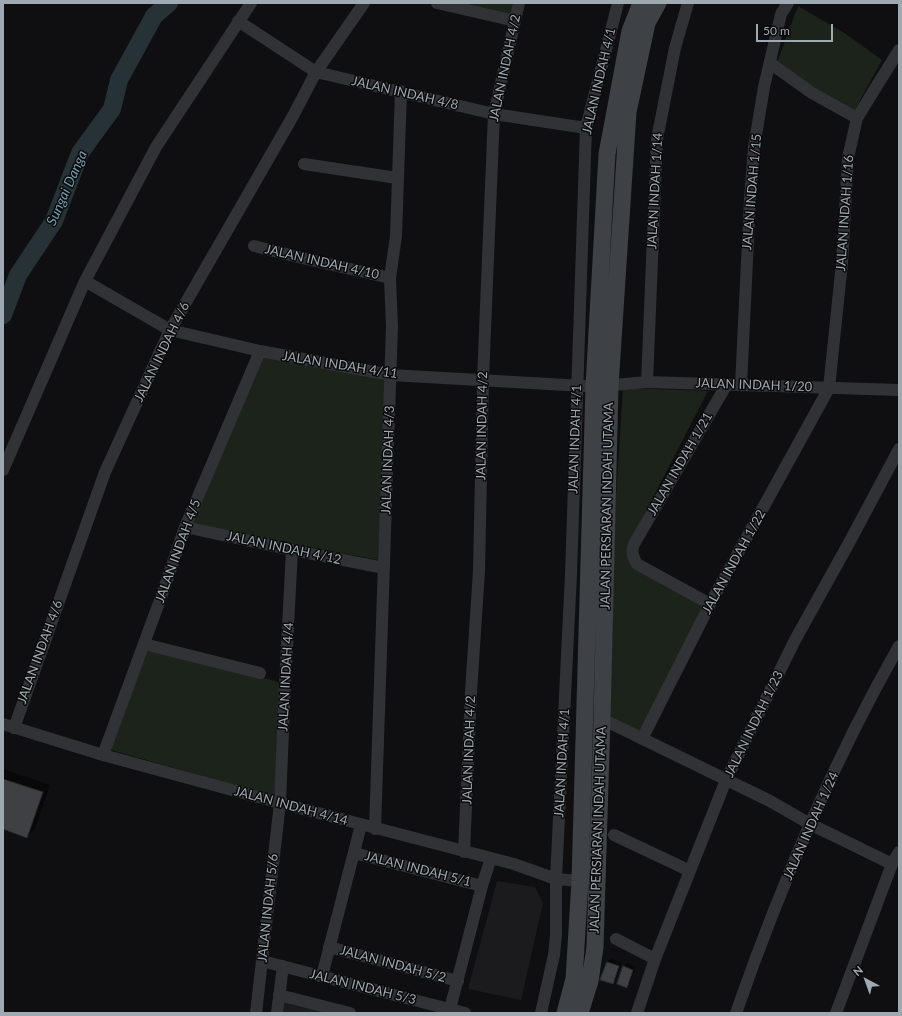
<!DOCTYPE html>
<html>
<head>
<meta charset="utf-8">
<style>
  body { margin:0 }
  #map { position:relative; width:902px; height:1016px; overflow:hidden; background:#0f0f11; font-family:Lato,sans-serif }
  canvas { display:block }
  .frame { position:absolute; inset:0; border:4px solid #9fa9b2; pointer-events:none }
  .north { position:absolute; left:846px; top:960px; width:40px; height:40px; -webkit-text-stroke:3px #0a0a0b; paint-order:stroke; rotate:319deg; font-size:11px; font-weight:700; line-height:16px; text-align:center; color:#9fa9b2 }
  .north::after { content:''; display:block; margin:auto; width:14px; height:18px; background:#9fa9b2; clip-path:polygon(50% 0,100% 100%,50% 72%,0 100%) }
  .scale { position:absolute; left:756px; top:24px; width:77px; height:18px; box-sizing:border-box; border:2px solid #9fa9b2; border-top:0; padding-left:5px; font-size:12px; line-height:14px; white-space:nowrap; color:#9fa9b2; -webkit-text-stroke:3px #0a0a0b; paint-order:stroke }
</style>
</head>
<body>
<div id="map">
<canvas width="902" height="1016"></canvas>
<div class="frame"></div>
<div class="north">N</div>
<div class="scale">50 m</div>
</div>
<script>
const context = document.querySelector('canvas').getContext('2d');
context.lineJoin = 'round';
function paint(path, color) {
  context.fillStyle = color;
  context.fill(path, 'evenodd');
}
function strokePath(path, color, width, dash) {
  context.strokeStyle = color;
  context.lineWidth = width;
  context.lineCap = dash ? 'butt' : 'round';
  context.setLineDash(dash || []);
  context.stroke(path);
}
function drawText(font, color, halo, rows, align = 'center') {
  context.font = font + ' Lato,sans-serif';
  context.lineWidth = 3;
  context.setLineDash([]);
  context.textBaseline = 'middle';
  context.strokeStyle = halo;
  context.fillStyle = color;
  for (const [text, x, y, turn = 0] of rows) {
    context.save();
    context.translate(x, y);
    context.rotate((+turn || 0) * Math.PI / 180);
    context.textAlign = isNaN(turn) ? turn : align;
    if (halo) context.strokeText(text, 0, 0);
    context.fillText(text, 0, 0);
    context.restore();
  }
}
paint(new Path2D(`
  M497 881 535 887 543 903 521 1000 468 989Z
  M283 1000 334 1013H281Z`), '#1b1b1d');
paint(new Path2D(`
  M448 3H516L512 19Z
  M798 6 846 34 882 60 853 113 776 65Z
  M263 355 388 377 378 560 189 524Z
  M623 388 708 391 630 542 627 554 705 606 639 734 605 718 613 543Z
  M144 644 285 684 274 796 111 750Z`), '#1c231b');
paint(new Path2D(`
  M3 769 50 785 35 829 27 836 3 828Z
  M611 959 622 963 616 979 612 983 607 962Z
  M628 963 636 967 630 983 626 987 624 967Z`), '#0007');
strokePath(new Path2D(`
  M3 315 18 275 54 221 80 153 112 109 119 80 154 16 169 3`), '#273236', 18);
const building = new Path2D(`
  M3 779 43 792 27 838 3 829Z
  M607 962 619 966 613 984 600 980Z
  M623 966 633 970 627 988 617 984Z`);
paint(building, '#3e4044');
strokePath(building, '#292a2d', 1);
strokePath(new Path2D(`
  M437 3 515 21
  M238 21 316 72 494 114 586 128
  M770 63 812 93 857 118
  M304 164 397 178
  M254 246 298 257 390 278
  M85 281 170 330 260 351 391 375 584 386
  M647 382 657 139 675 48 688 3
  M741 385 750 199 754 147 764 87 781 14 788 3
  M602 386 647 382 899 390
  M3 470 85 281 156 147 251 3
  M185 527 292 550 384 568
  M710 604 637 564C633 557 631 552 634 544L727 384
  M144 644 260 673
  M602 719 770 801 810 824 892 864
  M3 724 103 755 280 803 514 864 556 879 580 881
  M14 728 105 472 170 330 293 116 316 72 364 3
  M642 739 710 604 829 388 842 263 848 158 857 118 899 50
  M103 755 164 589 185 527 260 351
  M375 829 392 326 390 278 396 236 401 91
  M614 835 690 871
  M464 852 471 692 479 571 483 379 494 114 519 3
  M354 853 482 886
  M616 939 655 959
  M329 947 458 981
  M262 961 465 1013
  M322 976 361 825
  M279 995 350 1013
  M450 1009 482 886 491 858
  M256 1013 280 803 285 684 292 550
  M277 1013 283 966
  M541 1013 554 955 556 935V879L571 574 586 128 618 3
  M637 1013 655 959 726 780 795 640 850 541 899 449
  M736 1013C780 887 833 762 899 646
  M836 1013 892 864 899 852`), '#303236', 12);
strokePath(new Path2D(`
  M565 1013 574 979 580 881 594 386 607 154 630 31 641 3
  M580 1013 590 981 595 947 602 719 610 386 628 112 647 23 658 3`), '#3e4146', 17);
drawText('13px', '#9fa9b2', '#0a0a0b', [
  ["JALAN INDAH 4/2",505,68,-78],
  ["JALAN INDAH 4/1",599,81,-77],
  ["JALAN INDAH 4/8",405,93,13],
  ["JALAN INDAH 1/14",655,191,-87],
  ["JALAN INDAH 1/15",752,192,-85],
  ["JALAN INDAH 1/16",845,213,-86],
  ["JALAN INDAH 4/10",322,262,13],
  ["JALAN INDAH 4/6",162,352,-64],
  ["JALAN INDAH 4/11",340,365,9],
  ["JALAN INDAH 1/20",754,385,2],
  ["JALAN INDAH 4/2",482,426,-89],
  ["JALAN INDAH 4/1",575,439,-88],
  ["JALAN INDAH 4/3",388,460,-88],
  ["JALAN INDAH 1/21",680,464,-60],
  ["JALAN PERSIARAN INDAH UTAMA",607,506,-89],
  ["JALAN INDAH 4/12",284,548,12],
  ["JALAN INDAH 4/5",178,551,-70],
  ["JALAN INDAH 1/22",734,562,-61],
  ["JALAN INDAH 4/6",40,652,-70],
  ["JALAN INDAH 4/4",286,677,-87],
  ["JALAN INDAH 1/23",754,724,-64],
  ["JALAN INDAH 4/2",469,750,-88],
  ["JALAN INDAH 4/1",562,763,-87],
  ["JALAN INDAH 4/14",291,806,15],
  ["JALAN INDAH 1/24",811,826,-66],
  ["JALAN PERSIARAN INDAH UTAMA",598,830,-88],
  ["JALAN INDAH 5/1",418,869,14],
  ["JALAN INDAH 5/6",268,908,-84],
  ["JALAN INDAH 5/2",393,964,15],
  ["JALAN INDAH 5/3",363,987,14]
]);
drawText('italic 14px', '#739fb0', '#0a0a0b', [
  ["Sungai Danga",67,188,-66]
]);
</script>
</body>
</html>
